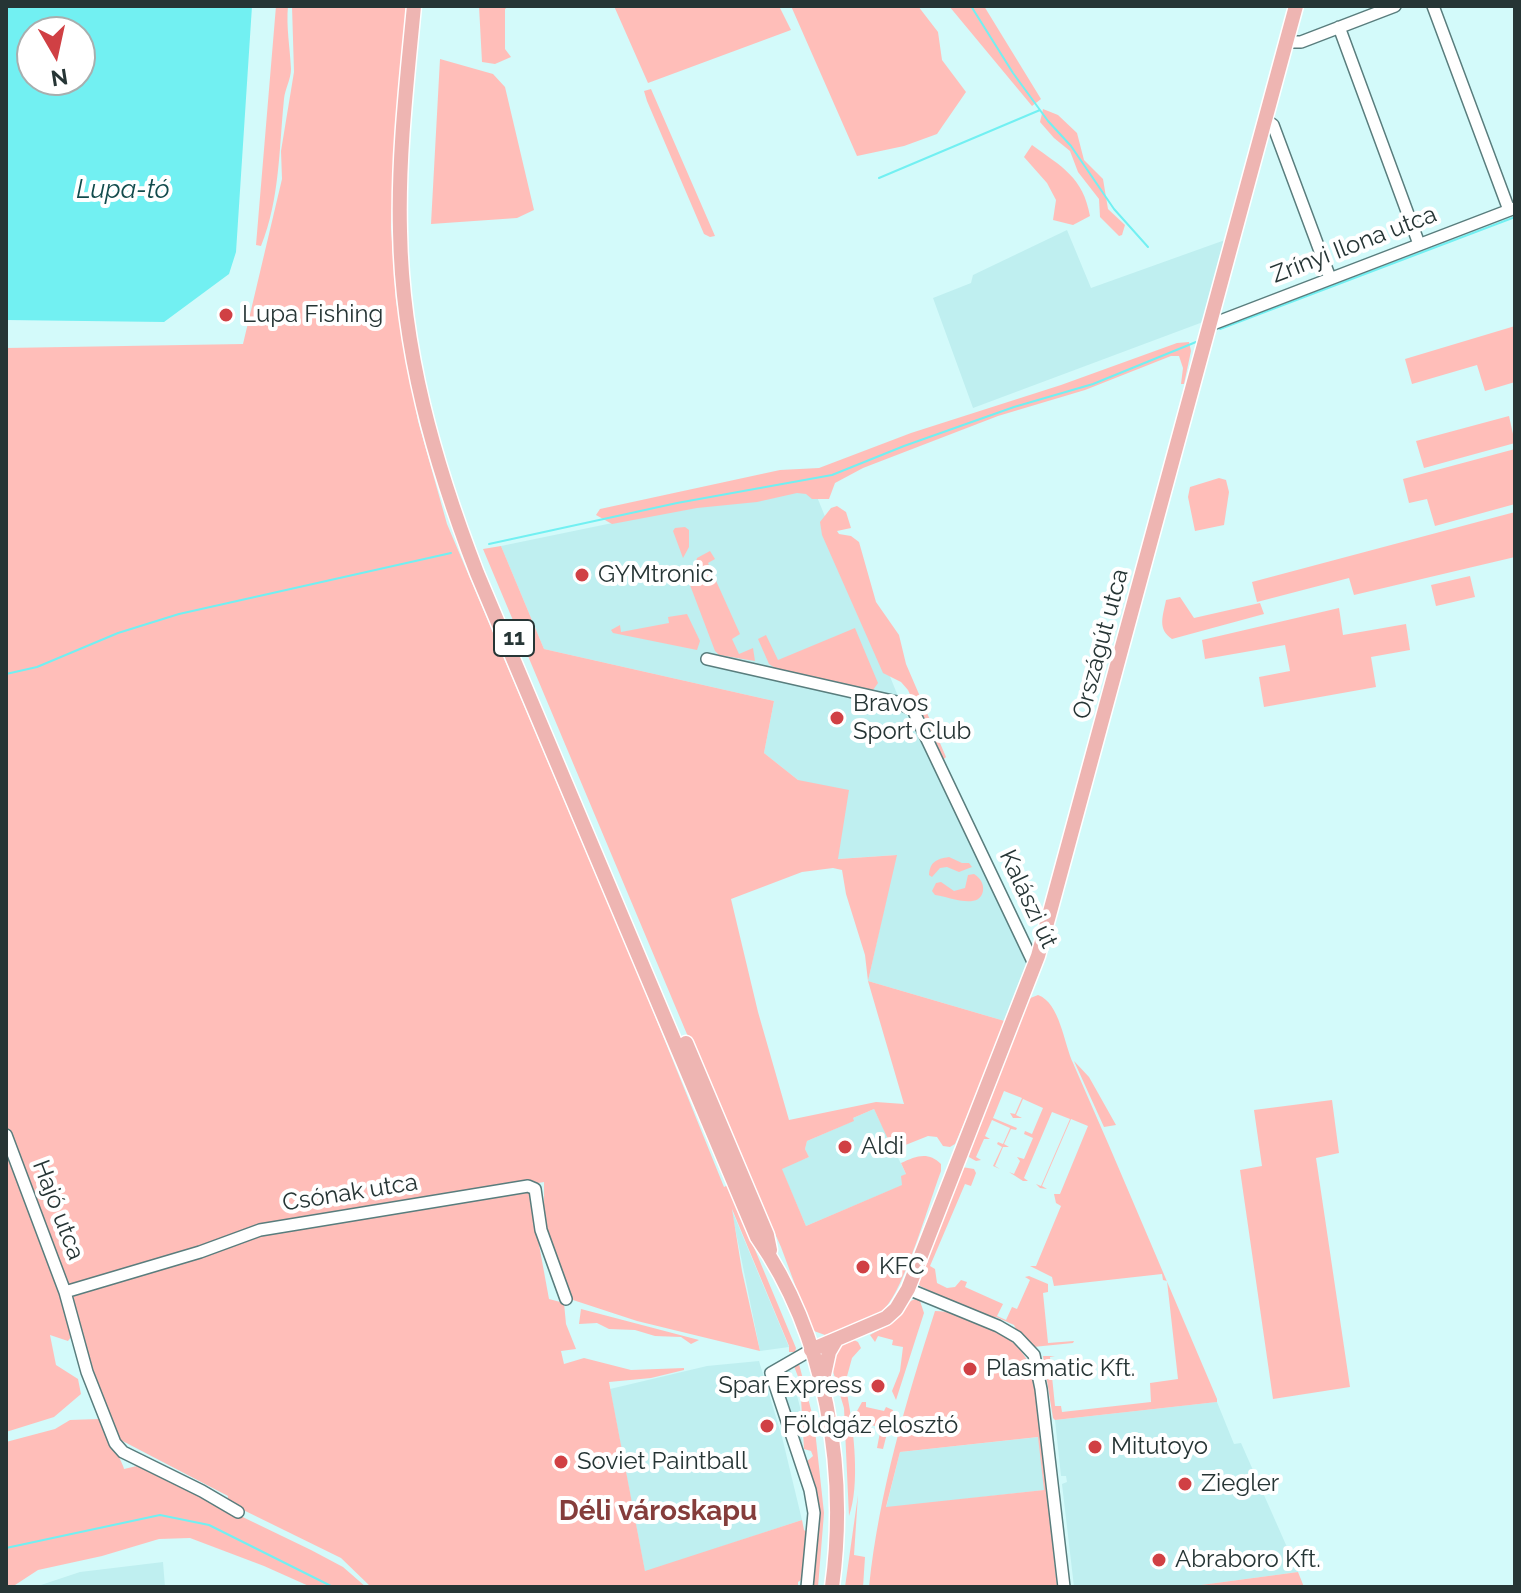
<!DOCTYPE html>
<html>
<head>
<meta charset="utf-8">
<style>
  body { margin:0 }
  #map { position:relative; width:1521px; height:1593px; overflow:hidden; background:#d3fafa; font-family:Raleway,sans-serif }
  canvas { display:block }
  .frame { position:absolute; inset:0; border:8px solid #263535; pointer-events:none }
  .north { position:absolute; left:16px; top:16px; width:80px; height:80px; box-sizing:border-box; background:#fff; border:2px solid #a8aeae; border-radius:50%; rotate:171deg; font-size:22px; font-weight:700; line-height:32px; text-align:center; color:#263535 }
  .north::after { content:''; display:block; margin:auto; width:28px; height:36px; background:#d04044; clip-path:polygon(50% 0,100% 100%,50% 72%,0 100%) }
</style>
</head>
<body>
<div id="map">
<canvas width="1521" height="1593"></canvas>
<div class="frame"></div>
<div class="north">N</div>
</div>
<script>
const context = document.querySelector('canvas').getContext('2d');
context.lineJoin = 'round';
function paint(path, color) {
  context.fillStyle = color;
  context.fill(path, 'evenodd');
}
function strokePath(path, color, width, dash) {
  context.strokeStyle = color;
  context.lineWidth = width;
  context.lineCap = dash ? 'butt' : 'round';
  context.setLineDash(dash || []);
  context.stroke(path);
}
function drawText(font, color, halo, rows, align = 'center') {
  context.font = font + ' Raleway,sans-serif';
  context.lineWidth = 8;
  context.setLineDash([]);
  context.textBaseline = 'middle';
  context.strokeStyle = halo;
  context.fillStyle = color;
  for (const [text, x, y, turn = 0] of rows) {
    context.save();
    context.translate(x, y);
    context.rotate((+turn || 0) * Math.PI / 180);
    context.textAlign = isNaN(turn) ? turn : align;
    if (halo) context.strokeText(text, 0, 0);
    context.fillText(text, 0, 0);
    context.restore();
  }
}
paint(new Path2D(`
  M1067 230 1091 288 1225 240 1203 322 973 408 933 298 971 283 973 275Z
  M811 482 904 711 930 759 1021 949 1029 959 1008 1022 868 981 896 855 837 859 798 780 764 753 774 701 544 649 501 546Z
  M874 1109 906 1174 902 1179 903 1185 806 1226 781 1168 809 1157 805 1149 807 1141 853 1121V1118Z
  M731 1208 789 1347 760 1351Z
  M759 1361 782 1437 802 1520 645 1572 610 1389 707 1366Z
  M790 1369 800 1407 804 1465 778 1376Z
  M1217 1402 1234 1444 1241 1443 1298 1572 1186 1587H1074L1062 1484 1067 1482 1066 1476H1061L1055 1420Z
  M1039 1437 1044 1490 886 1508 900 1452Z
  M163 1562 165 1587H35L80 1572Z`), '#bfeff0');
paint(new Path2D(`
  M276 6H288C286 27 290 47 291 69 291 79 285 89 284 99 279 148 280 199 261 246L256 245Z
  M292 6H406L395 132 391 227 396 301 418 421 447 524 646 994 724 1187 728 1185 796 1348 795 1352H789V1346L732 1209 742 1271 760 1351 637 1321 573 1300 544 1226V1182L256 1229 67 1293 251 1237 529 1190 549 1299 564 1303 566 1324 576 1349 561 1351 564 1364 584 1358 631 1370 684 1368V1370L651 1378 609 1382 645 1571 802 1520 804 1530 809 1534 804 1578 798 1582V1587H371L341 1558 227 1502 228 1496 113 1436 76 1330 68 1341 50 1335 56 1365 78 1379 81 1394 54 1417 6 1432V348L243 344 282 179 281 151 294 72Z
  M479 6H509L505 9V49L511 57 495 64 482 62Z
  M614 6H779L791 30 648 83Z
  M791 6H918L938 32 942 60 966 92 937 134 904 146 857 156Z
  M949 6H984L1041 99 1032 106Z
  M440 59 493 74 505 87 534 210 517 218 431 224Z
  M651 89 715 236 710 237 704 234 647 101 644 91Z
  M1043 109 1058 115 1077 133 1084 160 1103 179 1108 209 1125 225 1122 235 1119 236 1100 217 1099 199 1078 172 1070 151 1054 138 1040 122Z
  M1032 145C1062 167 1083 177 1090 216L1073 225 1053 220 1056 200 1047 183 1024 157Z
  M1515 326V382L1485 391 1477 365 1412 384 1405 359Z
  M1189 342 1191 351 1184 384H1181L1183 368 1179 356H1171L1085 390 998 416 863 468 835 483 829 499H812L806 494 797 493 757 502 697 508 612 524 596 515 600 509 780 470 819 468 911 433 1061 385 1177 343Z
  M1509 416 1515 443 1424 468 1416 441Z
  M1515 449V504L1435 526 1427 499 1409 503 1403 479Z
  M1219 478 1226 480 1229 492 1224 525 1195 531 1188 497 1190 487Z
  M837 506 846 512 851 528 837 531 839 534 851 536 859 542 876 602 899 635 906 664 946 757 943 760 940 759 908 690 901 682 883 673 822 535 820 522 831 508Z
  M1515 512V557L1354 595 1349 578 1257 602 1252 582Z
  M685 527 689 530V547L683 558 673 531 675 528Z
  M501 546 544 649 774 701 764 753 798 780 849 790 838 859 897 855 868 981 1008 1022 955 1144 950 1147 943 1146 937 1137 928 1136 893 1150 874 1109 853 1118 854 1121 807 1141 805 1149 809 1157 782 1169 806 1226 902 1185 901 1176 906 1174 901 1163C916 1156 928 1151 941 1164V1171C930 1200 903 1294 883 1310 867 1324 844 1330 825 1335L814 1331 810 1325 781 1247 697 1058 483 549ZM833 868 842 870 846 894 865 955 868 981 904 1104 876 1102 789 1120 758 1012 731 899 802 872Z
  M710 551 715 559 708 563 740 634 732 639 739 654 753 648 755 661 719 655 715 651 690 585 697 558Z
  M1470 576 1475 597 1436 606 1431 585Z
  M1180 597 1194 618 1260 603 1264 614 1172 639C1157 629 1163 616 1166 600Z
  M1339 608 1343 635 1406 624 1410 650 1371 657 1376 687 1264 707 1259 677 1290 671 1285 645 1205 659 1202 640Z
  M687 614 700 641 697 650 613 633 611 630 620 625 621 632 669 623 668 617Z
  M855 628 878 683 873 690 775 668 769 664 758 639 766 635 778 660Z
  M949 857 962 863H969L972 867 959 872 947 867 940 868 932 877 929 875C930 862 936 859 949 857Z
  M974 874C980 878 984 883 983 891 979 911 948 896 935 895L932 891 936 883 941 882 954 891 965 888 968 875Z
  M1038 995C1060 1003 1064 1044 1073 1063 1122 1174 1169 1287 1217 1399V1402L1055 1420 1053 1418 1043 1356H1055L1050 1357 1055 1406H1061L1062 1412 1151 1402 1150 1383 1178 1379 1167 1281 1163 1280 1162 1274 1054 1286 1052 1277 1030 1266H1036L1061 1206 1056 1203 1054 1194H1060L1088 1126 1071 1119 1042 1186 1047 1189 1040 1188 1036 1184 1041 1186 1070 1119 1052 1112 1024 1178 1028 1181H1023L1009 1172 1014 1174 1020 1161 1017 1157 1024 1159 1033 1138 1024 1134 1025 1131 1032 1134 1043 1108 1023 1099 1016 1115 1022 1118H1013L1010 1113 1015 1114 1022 1098 1004 1091 993 1118 1017 1128 1016 1130 1011 1129 1004 1144 1009 1147H1003L995 1166 1000 1169 993 1166 1002 1147 997 1144 998 1142 1003 1144 1010 1128 992 1120 985 1136 990 1139H984L976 1157 981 1160 976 1161 967 1156 1028 999Z
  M1074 1061 1089 1077 1116 1125 1104 1127Z
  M1332 1100 1339 1153 1316 1158 1350 1387 1273 1399 1240 1170 1262 1166 1254 1110Z
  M962 1167 974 1169 976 1173 971 1186 965 1184 930 1266 935 1269 937 1283 947 1288 955 1287 961 1280 967 1282 965 1287 1003 1304 997 1316 1006 1320 1012 1307 1017 1309 1030 1280 1025 1277 1029 1276 1048 1284V1292L1043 1293 1048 1343 1074 1341 1073 1343 1033 1347 1007 1324 1016 1329 1014 1325 996 1317 989 1319 920 1286 917 1281Z
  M915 1299 920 1301 924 1313 896 1400 892 1391 900 1371 903 1347 892 1345 893 1340 878 1336 875 1342 870 1335C878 1330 888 1327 895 1319 902 1311 904 1303 915 1299Z
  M581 1309 699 1340 691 1344 681 1337 655 1336 635 1330 609 1329 597 1323 579 1324Z
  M935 1311C949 1311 959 1315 972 1321 1007 1335 1021 1342 1036 1378L1057 1587H869C879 1492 906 1401 935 1311ZM1038 1437 1044 1490 886 1507 900 1452Z
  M854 1340 858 1342 861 1348 852 1358 843 1391 847 1392 848 1399C854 1432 860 1485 849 1516L844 1408 832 1368 838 1346Z
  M799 1364 814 1421 824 1513 818 1587H811L816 1531 806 1462 813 1456 811 1451 804 1449 800 1382 794 1366Z
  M862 1402H866V1407L884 1411 886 1407 893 1410 883 1449 877 1448 881 1427 859 1423 857 1411Z
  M99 1419C104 1429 123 1463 124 1469L137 1466 311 1550 343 1567 366 1587H311L264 1566 190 1538 159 1539 102 1556 38 1570 12 1587H6V1442L55 1429 70 1420Z
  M858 1495 854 1555 865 1557 863 1587H845Z
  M1298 1572 1304 1587H1186Z`), '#ffbeb9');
paint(new Path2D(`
  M6 6H252L236 252 229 274 164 322 6 320ZM32 32H80V80H32Z`), '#72f0f2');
strokePath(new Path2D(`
  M971 6 1013 73 1048 121 1071 146 1114 209 1148 247
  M879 178 1040 110
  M1220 329 1515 217
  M489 544 677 503 832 475 904 446 1014 407 1093 384 1196 342
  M6 674 37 667 118 633 179 614 451 553
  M6 1548 160 1515 209 1525 333 1587`), '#72f0f2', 2);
const minor = new Path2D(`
  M1433 6 1509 210
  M1339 27 1419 244
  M1286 42H1301L1395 6
  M1265 119 1273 125 1330 278
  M1210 325 1515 208
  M707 659 897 702 913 710 1035 966
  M6 1135 65 1292 87 1372 115 1443 123 1452 202 1491 238 1512
  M908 1289 998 1326 1017 1337 1034 1355 1041 1389 1064 1587
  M65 1292 200 1252 260 1230 528 1186 535 1189 541 1230 566 1299
  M807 1587 814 1513 810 1490 771 1373 811 1350`);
const major = new Path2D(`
  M414 6C407 80 398 156 400 231 402 350 434 462 477 573L757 1237C826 1336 848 1469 832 1587
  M686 1043 767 1235 770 1250
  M811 1350 886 1318 896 1309 908 1289 1038 956 1296 6
  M822 1384 829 1352 836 1340`);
strokePath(minor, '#597d7d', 14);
strokePath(major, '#fff', 17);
strokePath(minor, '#fff', 11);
strokePath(major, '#eeb5b2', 14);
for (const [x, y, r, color] of [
  [226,315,8,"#d04044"],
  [582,575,8,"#d04044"],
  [837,718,8,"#d04044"],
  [845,1147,8,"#d04044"],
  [863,1267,8,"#d04044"],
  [970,1369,8,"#d04044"],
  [878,1386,8,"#d04044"],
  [767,1426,8,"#d04044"],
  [1095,1447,8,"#d04044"],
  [561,1462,8,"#d04044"],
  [1185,1484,8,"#d04044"],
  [1159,1560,8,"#d04044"]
]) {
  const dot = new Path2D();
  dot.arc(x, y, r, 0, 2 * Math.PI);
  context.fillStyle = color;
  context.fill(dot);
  strokePath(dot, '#fff', 3);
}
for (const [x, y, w] of [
  [514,638,40]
]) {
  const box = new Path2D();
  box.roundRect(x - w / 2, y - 18, w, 36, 6);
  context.fillStyle = '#fff';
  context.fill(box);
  strokePath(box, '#263535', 2);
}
drawText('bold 22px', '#263535', null, [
  ["11",514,638]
]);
drawText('24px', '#263535', '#fff', [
  ["Zrínyi Ilona utca",1354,245,-21],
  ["Országút utca",1101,644,-75],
  ["Kalászi út",1028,899,65],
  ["Csónak utca",350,1193,-9],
  ["Hajó utca",58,1210,69]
]);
drawText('24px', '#263535', '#fff', [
  ["Lupa Fishing",242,315],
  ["GYMtronic",598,575],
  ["Bravos",853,704],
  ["Sport Club",853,732],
  ["Aldi",861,1147],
  ["KFC",879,1267],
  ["Plasmatic Kft.",986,1369],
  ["Spar Express",862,1386,"right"],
  ["Földgáz elosztó",783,1426],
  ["Mitutoyo",1111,1447],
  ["Soviet Paintball",577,1462],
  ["Ziegler",1201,1484],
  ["Abraboro Kft.",1175,1560]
], 'left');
drawText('italic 26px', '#124b4c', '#fff', [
  ["Lupa-tó",123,190]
]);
drawText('bold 28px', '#853d3b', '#fff', [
  ["Déli városkapu",658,1512]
]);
</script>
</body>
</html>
